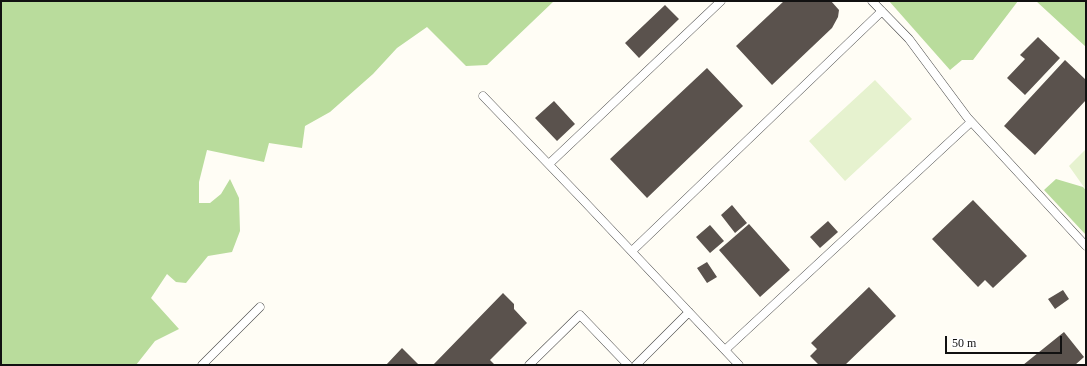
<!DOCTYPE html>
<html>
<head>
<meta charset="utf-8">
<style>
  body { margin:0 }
  #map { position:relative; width:1087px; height:366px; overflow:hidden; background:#fffdf5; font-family:Georgia,serif }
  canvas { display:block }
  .frame { position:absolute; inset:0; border:2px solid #111; pointer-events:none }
  .scale { position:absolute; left:945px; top:336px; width:117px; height:18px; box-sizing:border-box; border:2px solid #111; border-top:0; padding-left:5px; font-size:12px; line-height:14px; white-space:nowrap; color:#111; -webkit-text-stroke:3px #fff; paint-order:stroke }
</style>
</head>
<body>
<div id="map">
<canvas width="1087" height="366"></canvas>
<div class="frame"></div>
<div class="scale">50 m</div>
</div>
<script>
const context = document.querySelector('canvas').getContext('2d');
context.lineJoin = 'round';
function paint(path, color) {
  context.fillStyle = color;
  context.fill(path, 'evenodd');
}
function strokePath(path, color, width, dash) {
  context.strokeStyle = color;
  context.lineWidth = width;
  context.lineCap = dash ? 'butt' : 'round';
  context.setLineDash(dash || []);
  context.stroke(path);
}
paint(new Path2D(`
  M1 1H554L487 65 466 66 427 27 397 48 373 74 330 112 305 126 302 148 269 143 264 162 207 150 199 182V203H210L221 194 230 179 239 198 240 231 232 252 208 256 186 283 176 282 167 274 151 298 179 329 155 341 136 365H1Z
  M889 1H1018L973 60H962L950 70Z
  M1036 1H1086V47Z
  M1056 179 1083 187 1086 190V235L1044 190Z`), '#b9dc9c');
paint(new Path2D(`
  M875 80 912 119 845 181 809 141Z
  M1086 149V190L1069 166Z`), '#e6f2cf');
paint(new Path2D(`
  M784 1H831L839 10 838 17 832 28 772 85 736 46Z
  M665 5 679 19 639 58 625 43Z
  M1038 37 1060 58 1025 95 1007 78 1025 59 1020 55Z
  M1065 60 1086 80V100L1035 155 1004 126Z
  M707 68 743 106 647 198 610 159Z
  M554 101 575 124 557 141 535 118Z
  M973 200 1027 256 993 288 985 280 978 287 932 239Z
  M732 205 747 223 735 233 721 215Z
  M828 221 838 232 820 248 810 237Z
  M749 224 790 270 760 297 719 250Z
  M710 225 724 241 710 253 696 237Z
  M707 262 717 277 707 283 697 268Z
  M869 287 896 316 845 365H819L810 356 817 349 811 343Z
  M1063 290 1069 299 1055 309 1048 299Z
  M503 293 514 304V309L527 323 490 360 495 365H433Z
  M1064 332 1084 357 1075 365H1023Z
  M402 348 419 365H386Z`), '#5a524d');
const service = new Path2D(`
  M872 1 909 39 967 117 1086 246
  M483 96 582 199 739 365
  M549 164 721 1
  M632 251 882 11
  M725 350 971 122
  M202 365 260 307
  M529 365 580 315 628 365
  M636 365 689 312`);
strokePath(service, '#444', 9);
strokePath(service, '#fff', 8);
</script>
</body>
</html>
